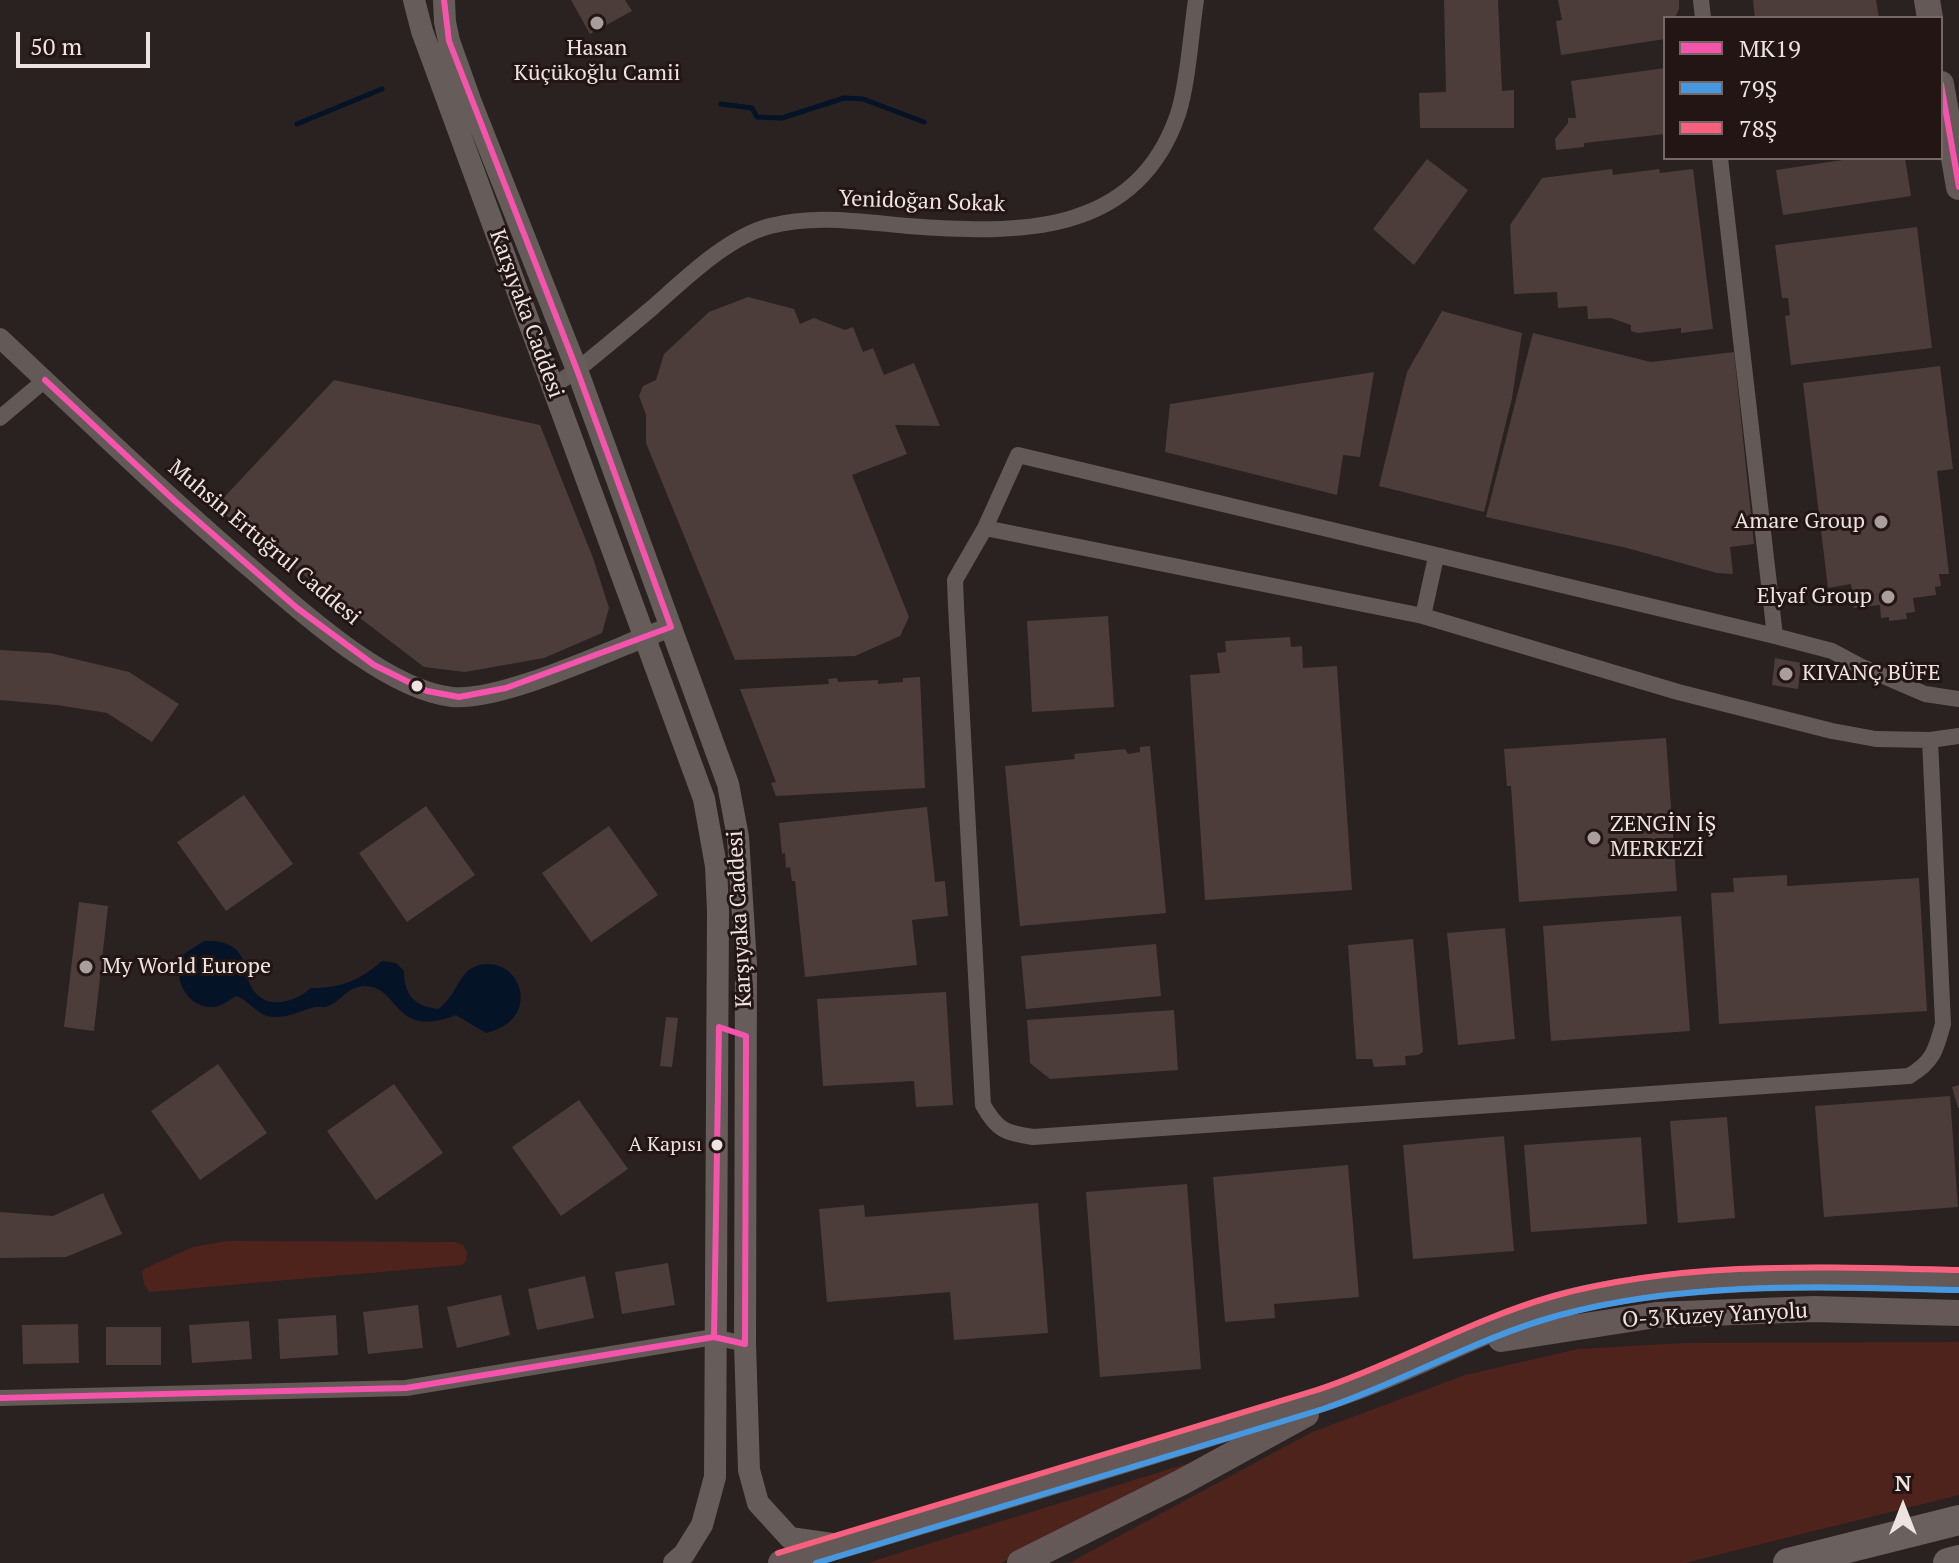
<!DOCTYPE html>
<html>
<head>
<meta charset="utf-8">
<style>
  body { margin:0 }
  #map { position:relative; width:1959px; height:1563px; overflow:hidden; background:#292220; font-family:"PT Serif",serif }
  canvas { display:block }
  .legend { position:absolute; left:1663px; top:16px; width:280px; height:144px; box-sizing:border-box; background:#231513; border:2px solid #746765; margin:0; padding:10px 14px; list-style:none; font-size:24px; color:#ede3e1 }
  .legend li { display:flex; align-items:center; gap:16px; height:40px }
  .legend b { width:40px; border:2px solid #746765 }
  .north { position:absolute; left:1863px; top:1467px; width:80px; height:80px; -webkit-text-stroke:6px #231513; paint-order:stroke; rotate:0deg; font-size:22px; font-weight:700; line-height:32px; text-align:center; color:#ede3e1 }
  .north::after { content:''; display:block; margin:auto; width:28px; height:36px; background:#ede3e1; clip-path:polygon(50% 0,100% 100%,50% 72%,0 100%) }
  .scale { position:absolute; left:16px; top:32px; width:134px; height:36px; box-sizing:border-box; border:4px solid #ede3e1; border-top:0; padding-left:10px; font-size:24px; line-height:28px; white-space:nowrap; color:#ede3e1; -webkit-text-stroke:6px #231513; paint-order:stroke }
</style>
</head>
<body>
<div id="map">
<canvas width="1959" height="1563"></canvas>
<ul class="legend">
<li><b style="height:10px;background:#f653ac"></b>MK19</li>
<li><b style="height:10px;background:#4699e1"></b>79Ş</li>
<li><b style="height:10px;background:#f8607d"></b>78Ş</li>
</ul>
<div class="north">N</div>
<div class="scale">50 m</div>
</div>
<script>
const context = document.querySelector('canvas').getContext('2d');
context.lineJoin = 'round';
function paint(path, color) {
  context.fillStyle = color;
  context.fill(path, 'evenodd');
}
function strokePath(path, color, width, dash) {
  context.strokeStyle = color;
  context.lineWidth = width;
  context.lineCap = dash ? 'butt' : 'round';
  context.setLineDash(dash || []);
  context.stroke(path);
}
function drawText(font, color, halo, rows, align = 'center') {
  context.font = font + ' "PT Serif",serif';
  context.lineWidth = 6;
  context.setLineDash([]);
  context.textBaseline = 'middle';
  context.strokeStyle = halo;
  context.fillStyle = color;
  for (const [text, x, y, turn = 0] of rows) {
    context.save();
    context.translate(x, y);
    context.rotate((+turn || 0) * Math.PI / 180);
    context.textAlign = isNaN(turn) ? turn : align;
    if (halo) context.strokeText(text, 0, 0);
    context.fillText(text, 0, 0);
    context.restore();
  }
}
paint(new Path2D(`
  M228 1241 455 1242 463 1245 467 1253 466 1261 462 1265 149 1292 144 1284 142 1272 146 1268 193 1247Z
  M1959 1342V1495L1685 1563H1069L1312 1432 1465 1375 1578 1349 1684 1343Z
  M1221 1453 1001 1563H867Z`), '#4e231c');
paint(new Path2D(`
  M204 941C215 941 225 941 234 948 245 956 245 970 249 982 260 1011 292 1005 311 988 341 988 359 981 382 961L396 963 404 971C404 995 414 1006 438 1009 456 997 458 974 474 967 518 949 547 1019 486 1033L456 1015C392 1040 400 986 365 986 347 986 341 1002 328 1006 324 1008 319 1006 315 1007 299 1011 284 1020 267 1016 255 1012 248 1000 236 996 228 1001 221 1007 212 1007 194 1008 179 990 179 973 179 967 182 959 184 954Z`), '#041325');
strokePath(new Path2D(`
  M721 104 752 108 757 117 782 118 844 98 863 99 924 122
  M297 124 382 89`), '#041325', 5);
paint(new Path2D(`
  M571 0H625L632 11 590 34Z
  M1444 0H1498L1502 91 1514 90V128H1420L1419 93 1446 92Z
  M1558 0H1679V9L1675 18H1665V39L1561 55 1556 21 1562 20Z
  M1753 0H1876L1879 18H1755Z
  M1665 68V134L1584 143V147L1556 150 1555 139 1568 123V118H1576L1571 81Z
  M1856 158H1905L1911 196 1783 215 1776 170Z
  M1427 159 1468 190 1414 265 1373 229Z
  M1612 169 1613 175 1659 169 1660 173 1693 169 1713 329 1681 333V328L1638 333 1631 331V325L1611 318 1588 319 1587 306 1558 308 1557 292 1514 294 1510 225 1542 178Z
  M1917 227 1932 348 1791 365 1785 316 1790 315 1788 298H1782L1775 245Z
  M748 297 794 309 800 324 814 318 845 330 853 327 863 352 873 348 884 375 914 363 940 426 895 425 907 454 852 475 909 617 900 636 855 656 735 660 646 443V415L639 396 643 386 656 380 664 354 709 312Z
  M1442 311 1522 333 1512 398 1484 512 1379 486 1407 372Z
  M1533 333 1651 362 1734 352 1754 544 1730 547 1733 574 1717 573 1627 548 1486 517Z
  M1940 366 1953 469 1937 471 1949 574H1939L1941 586 1935 587 1936 595 1913 598 1915 612 1906 613 1907 619 1889 621V617L1881 618 1880 605 1854 608 1851 584 1828 588 1803 383Z
  M1374 372 1360 457 1343 455 1337 495 1165 452 1170 404Z
  M334 380 540 425 593 558 609 608 602 633 544 658 465 672 424 667 215 507Z
  M1108 616 1114 707 1032 712 1027 621Z
  M1290 637 1291 647 1302 646 1303 668 1337 666 1352 890 1205 900 1190 675 1220 673 1217 653 1226 652 1225 641Z
  M0 650 50 653 129 672 179 704 152 742 107 713 57 705 0 700Z
  M1775 658 1801 663 1798 689 1772 685Z
  M920 677 925 788 776 796 771 783 776 782 740 689 829 684 828 679 837 678 838 682 878 680V684L903 682V678Z
  M1666 738 1677 891 1519 902 1511 786H1507L1504 749Z
  M1150 746 1166 913 1020 926 1005 766 1075 759 1074 754 1125 749 1128 754 1140 752V747Z
  M244 795 293 864 226 911 177 842Z
  M426 806 475 875 407 922 359 853Z
  M927 807 935 882 945 881 948 916 912 920 917 965 805 977 795 881H792L790 867 786 868 785 853 782 854 779 823Z
  M609 826 658 895 591 942 542 873Z
  M1787 875V886L1919 878 1927 1011 1719 1024 1711 893 1734 892 1733 878Z
  M79 902 108 906 94 1031 64 1027Z
  M1681 916 1690 1031 1551 1041 1543 926Z
  M1505 928 1515 1039 1458 1045 1447 933Z
  M1413 939 1423 1052 1418 1055 1405 1056 1406 1065 1374 1067 1372 1059H1356L1348 945Z
  M1156 944 1161 996 1026 1009 1021 956Z
  M946 992 953 1105 916 1107 914 1081 823 1086 817 999Z
  M1174 1010 1178 1070 1050 1079 1030 1063 1027 1020Z
  M666 1017 678 1018 672 1067 660 1066Z
  M218 1064 267 1133 200 1180 151 1111Z
  M394 1084 443 1153 376 1200 327 1131Z
  M1959 1085V1108H1958L1952 1087Z
  M1950 1096 1958 1207 1824 1217 1815 1106Z
  M579 1100 628 1169 561 1216 512 1147Z
  M1727 1117 1735 1218 1678 1223 1670 1121Z
  M1504 1136 1514 1251 1413 1259 1403 1145Z
  M1641 1137 1647 1224 1531 1232 1524 1145Z
  M1348 1165 1359 1297 1274 1304 1275 1318 1225 1322 1213 1177Z
  M1187 1184 1201 1369 1100 1377 1086 1192Z
  M103 1193 122 1234 66 1257 0 1258V1212L53 1216Z
  M1038 1203 1048 1333 954 1340 950 1292 827 1302 819 1209 864 1205 865 1217Z
  M668 1263 675 1305 622 1314 615 1272Z
  M585 1276 594 1318 537 1330 528 1289Z
  M501 1295 510 1335 457 1348 447 1307Z
  M418 1305 423 1348 368 1354 363 1312Z
  M336 1315 338 1355 280 1359 278 1319Z
  M249 1321 252 1359 192 1363 189 1325Z
  M78 1324 79 1363 23 1364 22 1325Z
  M106 1327H161V1365H106Z`), '#4c3d3a');
strokePath(new Path2D(`
  M1701 0 1703 18
  M1720 158 1775 636
  M553 386 577 370C602 350 627 329 652 308 684 280 727 237 770 226 815 214 863 222 908 226 1018 234 1136 237 1178 114 1188 84 1191 32 1196 0
  M0 418 45 380
  M985 528 955 580 956 606 983 1105C997 1130 1005 1133 1033 1137L1909 1076C1933 1062 1936 1050 1943 1024L1930 740
  M1423 616 1436 557
  M1959 699 1925 694 1860 666 1832 651 1775 636 1018 455 985 528 1423 616 1678 692 1832 731 1876 739 1930 740 1959 736
  M0 1398 406 1388 714 1337 745 1344`), '#635957', 16);
strokePath(new Path2D(`
  M0 338C84 417 167 497 255 572 303 613 387 690 452 697 504 702 618 646 671 627`), '#635957', 20);
strokePath(new Path2D(`
  M414 0 422 31 704 799 716 866 718 911 715 1477 702 1525 684 1554 674 1563
  M444 0 445 22 449 41 470 100 577 370 728 784 738 837 746 964 745 1344 749 1470 758 1503 790 1538 839 1545`), '#665c59', 22);
strokePath(new Path2D(`
  M1927 0 1930 18
  M1941 84 1959 187
  M1501 1339 1656 1315 1814 1309 1959 1313
  M781 1563C936 1517 1091 1471 1246 1422 1279 1412 1312 1403 1345 1391 1426 1363 1501 1316 1586 1298 1709 1272 1834 1277 1959 1280
  M1020 1563 1182 1482 1306 1414`), '#655957', 26);
strokePath(new Path2D(`
  M1788 1563 1959 1520
  M1948 1563 1959 1560`), '#6a615e', 30);
strokePath(new Path2D(`
  M1941 84 1959 187
  M45 380 175 501 297 608 374 665 427 691 459 697 506 688 671 627 577 370 449 41 444 0
  M719 1027 746 1036 745 1344 714 1337Z
  M0 1398 406 1388 714 1337`), '#f653ac', 6);
strokePath(new Path2D(`
  M816 1563 1323 1409C1404 1382 1478 1337 1560 1315 1689 1280 1827 1287 1959 1290`), '#4699e1', 6);
strokePath(new Path2D(`
  M778 1553 1317 1390C1398 1363 1472 1319 1554 1296 1685 1260 1825 1267 1959 1270`), '#f8607d', 6);
for (const [x, y, r, color] of [
  [597,23,8,"#a89f9d"],
  [1881,522,8,"#a89f9d"],
  [1888,597,8,"#a89f9d"],
  [1786,674,8,"#a89f9d"],
  [417,686,7,"#ede3e1"],
  [1594,838,8,"#a89f9d"],
  [86,967,8,"#a89f9d"],
  [717,1145,7,"#ede3e1"]
]) {
  const dot = new Path2D();
  dot.arc(x, y, r, 0, 2 * Math.PI);
  context.fillStyle = color;
  context.fill(dot);
  strokePath(dot, '#231513', 3);
}
drawText('20px', '#ede3e1', '#231513', [
  ["A Kapısı",702,1145]
], 'right');
drawText('22px', '#ede3e1', '#231513', [
  ["Hasan",597,49,"center"],
  ["Küçükoğlu Camii",597,74,"center"],
  ["Amare Group",1865,522,"right"],
  ["Elyaf Group",1872,597,"right"],
  ["KIVANÇ BÜFE",1802,674],
  ["ZENGİN İŞ",1610,825],
  ["MERKEZİ",1610,850],
  ["My World Europe",102,967]
], 'left');
drawText('22px', '#ede3e1', '#231513', [
  ["Yenidoğan Sokak",922,202,2],
  ["Karşıyaka Caddesi",526,314,70],
  ["Muhsin Ertuğrul Caddesi",264,543,40],
  ["Karşıyaka Caddesi",740,919,-93],
  ["O-3 Kuzey Yanyolu",1715,1316,-3]
]);
</script>
</body>
</html>
